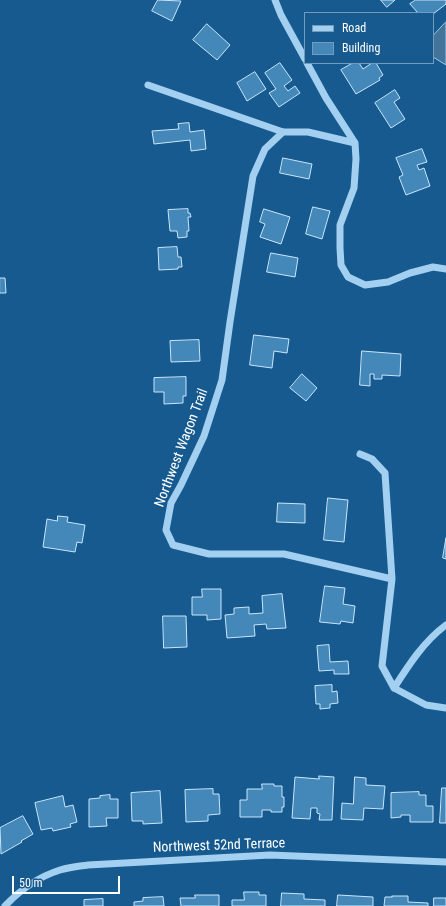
<!DOCTYPE html>
<html>
<head>
<meta charset="utf-8">
<style>
  body { margin:0 }
  #map { position:relative; width:446px; height:906px; overflow:hidden; background:#165a8f; font-family:"Roboto Condensed",sans-serif }
  canvas { display:block }
  .legend { position:absolute; left:304px; top:12px; width:130px; height:52px; box-sizing:border-box; background:#165a8f; border:1px solid #739cbc; margin:0; padding:5px 7px; list-style:none; font-size:12px; color:#fff }
  .legend li { display:flex; align-items:center; gap:8px; height:20px }
  .legend b { width:20px; border:1px solid #739cbc }
  .scale { position:absolute; left:12px; top:876px; width:108px; height:18px; box-sizing:border-box; border:2px solid #fff; border-top:0; padding-left:5px; font-size:12px; line-height:14px; white-space:nowrap; color:#fff; -webkit-text-stroke:3px #165a8f; paint-order:stroke }
</style>
</head>
<body>
<div id="map">
<canvas width="446" height="906"></canvas>
<ul class="legend">
<li><b style="height:5px;background:#a3cff0"></b>Road</li>
<li><b style="height:11px;background:#4487b9"></b>Building</li>
</ul>
<div class="scale">50 m</div>
</div>
<script>
const context = document.querySelector('canvas').getContext('2d');
context.lineJoin = 'round';
function paint(path, color) {
  context.fillStyle = color;
  context.fill(path, 'evenodd');
}
function strokePath(path, color, width, dash) {
  context.strokeStyle = color;
  context.lineWidth = width;
  context.lineCap = dash ? 'butt' : 'round';
  context.setLineDash(dash || []);
  context.stroke(path);
}
function drawText(font, color, halo, rows, align = 'center') {
  context.font = font + ' "Roboto Condensed",sans-serif';
  context.lineWidth = 3;
  context.setLineDash([]);
  context.textBaseline = 'middle';
  context.strokeStyle = halo;
  context.fillStyle = color;
  for (const [text, x, y, turn = 0] of rows) {
    context.save();
    context.translate(x, y);
    context.rotate((+turn || 0) * Math.PI / 180);
    context.textAlign = isNaN(turn) ? turn : align;
    if (halo) context.strokeText(text, 0, 0);
    context.fillText(text, 0, 0);
    context.restore();
  }
}
const water = new Path2D(`
  M446 22V65L433 57V36Z`);
paint(water, '#44749a');
strokePath(water, '#95ccf2', 1);
const building = new Path2D(`
  M158 0 181 1 172 21 152 11Z
  M381 0H395L387 7Z
  M416 0H446V4L433 14V13H418L410 4Z
  M207 24 230 45 217 60 193 40Z
  M280 63 292 80 284 86 288 91 295 86 300 93 279 107 269 93 276 89 265 73Z
  M353 63H359L363 69 372 63H376L383 75 379 78 380 80 356 94 341 70Z
  M255 72 266 89 247 101 237 83Z
  M395 90 400 98 394 102 405 119 391 128 375 103Z
  M189 123 190 132 204 130 206 149 191 151 190 140 154 144 152 131 179 129 178 124Z
  M422 149 427 162 417 165 419 170 424 168 430 186 406 195 399 177 403 175 396 158Z
  M283 158 312 164 309 179 280 173Z
  M313 207 330 211 322 239 306 234Z
  M188 209V213H190L191 217H188L189 231H187V237L178 238 177 231H170L168 210Z
  M264 209 290 217 281 244 260 237 265 224 260 222Z
  M177 247 178 257H181L182 267H178V269L159 270 158 248Z
  M271 253 298 258 295 277 267 272Z
  M0 278H5L6 293H0Z
  M254 335 289 339 287 353 274 351 272 368 250 365Z
  M199 340 200 361 171 362 170 341Z
  M362 351 401 354 400 376 382 375V379H374V374H370V386L360 385Z
  M302 374 317 388 306 401 290 388Z
  M186 377V396H183V403L164 404V392H154V378Z
  M328 498 348 500 344 542 324 540Z
  M278 503 305 504V523L277 522Z
  M58 516 68 517 67 522 85 525 82 543 77 542 75 552 43 547 47 519 57 521Z
  M446 538V559L443 558Z
  M325 586 345 588 343 604 355 606 353 623 341 621 340 624 320 622Z
  M202 589H221V619L207 620V615H192V597H202Z
  M282 594 286 628 267 629 266 624 254 625 255 636 227 638 225 615 234 614V608L249 607V614L263 613 262 596Z
  M163 616H186L187 647 164 648Z
  M329 645 330 662 348 661 349 674H334V670L319 671 317 646Z
  M332 685V692L337 691 338 703 330 704V708L320 709V704H316L315 686Z
  M319 776 334 777 332 820H319L320 814 317 813V808H311L310 819 292 818 295 777 319 779Z
  M355 777 366 778V785L385 786 383 809 364 808 363 820 341 819 342 803 353 804Z
  M262 784H274V786H282V797H284V807H282V812H271V810H262V817H240V800H247V789H262Z
  M442 788H446V823H440Z
  M213 789V794H219L220 814 208 815V821L186 822 185 790Z
  M160 791 162 823 143 824V821H132L131 793Z
  M419 792V795H426V806H433V822H410V815H401V817L391 818V793Z
  M110 795V799H118V818H106L107 826 89 827V799L100 798V796Z
  M63 796 65 807 73 805 77 822 70 824 71 827 53 831 52 828 41 830 35 803Z
  M23 816 33 834 21 841 22 842 1 854 0 828Z
  M244 892H259V895H266V906H232V900H244Z
  M282 893 304 894V899L325 900V906H281Z
  M195 895H219V906H181L180 898H195Z
  M338 895 373 897V906H337Z
  M392 896H408V902L428 903V906H384L385 897H392Z
  M163 897 164 906H134V902L143 901V898Z
  M434 898H446V906H434Z
  M103 899V906H84V900Z`);
paint(building, '#4487b9');
strokePath(building, '#c9e6fb', 1);
strokePath(new Path2D(`
  M275 0 281 15 305 59
  M307 63 326 98 355 143 356 159 354 188 340 225V248L341 265 348 277 365 285 388 282 410 273 433 267 446 269
  M148 85 283 132H308L355 143
  M283 132 265 149 253 176 230 322 222 380 204 436 181 485 171 503 166 530 173 545 209 554H284L392 579 382 666 394 688
  M360 454 372 459 385 473 392 579
  M394 688C408 666 424 641 446 625
  M394 688 426 705 446 708
  M5 906C20 890 38 877 60 870 69 867 79 866 88 865L270 855 446 862`), '#a3cff0', 7);
drawText('14px', '#fff', '#165a8f', [
  ["Northwest Wagon Trail",182,448,-69],
  ["Northwest 52nd Terrace",219,846,-2]
]);
</script>
</body>
</html>
